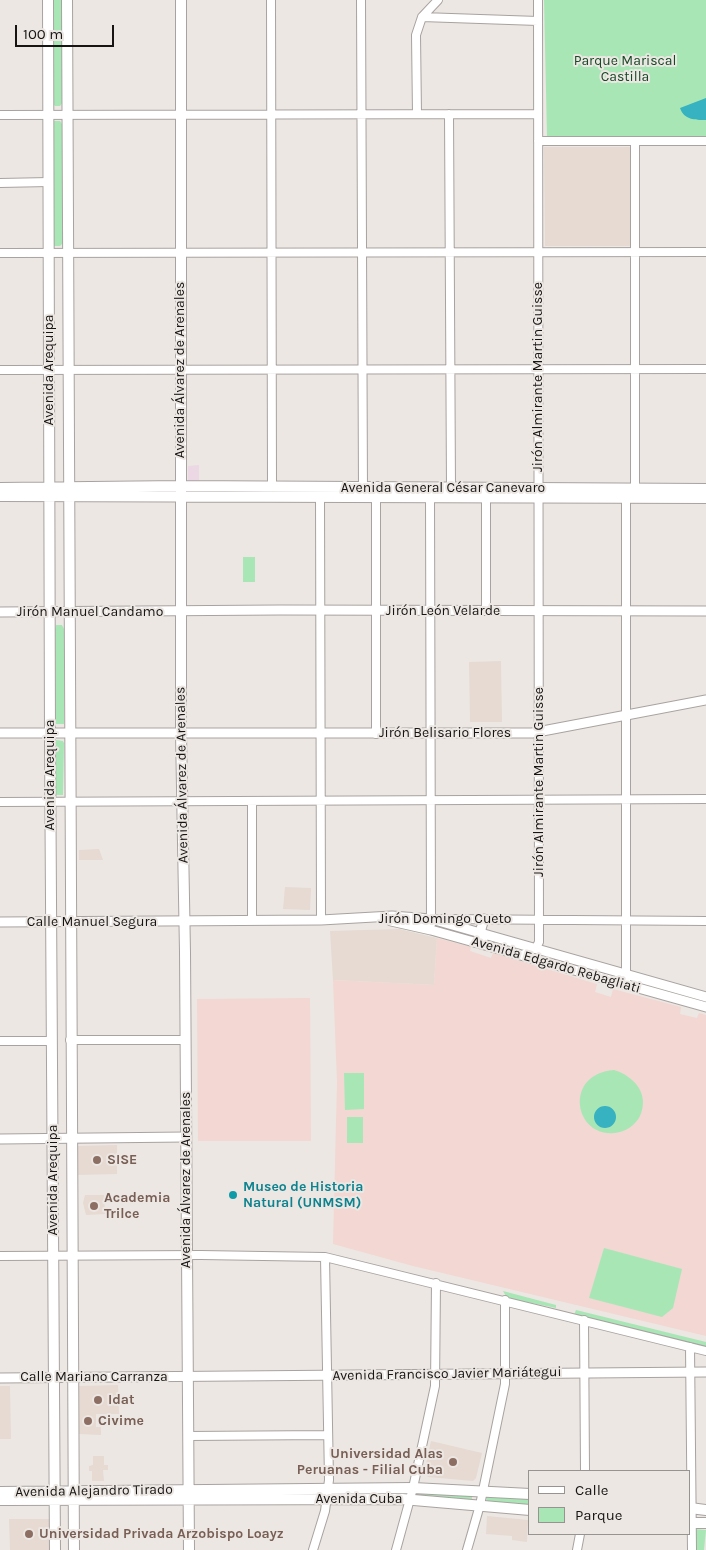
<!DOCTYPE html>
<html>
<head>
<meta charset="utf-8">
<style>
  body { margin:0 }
  #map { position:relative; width:706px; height:1550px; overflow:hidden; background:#ece7e3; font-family:Karla,sans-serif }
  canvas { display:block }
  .legend { position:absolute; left:528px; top:1470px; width:162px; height:65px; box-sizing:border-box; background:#ece7e3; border:1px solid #979390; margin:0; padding:6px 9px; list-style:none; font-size:15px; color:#171514 }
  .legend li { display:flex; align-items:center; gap:10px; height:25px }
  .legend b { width:25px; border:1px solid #979390 }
  .scale { position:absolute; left:15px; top:25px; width:99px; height:22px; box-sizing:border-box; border:2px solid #171514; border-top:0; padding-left:6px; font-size:15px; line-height:18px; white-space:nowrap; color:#171514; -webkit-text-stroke:4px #ece7e3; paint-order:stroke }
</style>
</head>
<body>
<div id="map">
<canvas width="706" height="1550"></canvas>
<ul class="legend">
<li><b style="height:6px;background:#fff"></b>Calle</li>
<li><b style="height:14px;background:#a8e7b5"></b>Parque</li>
</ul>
<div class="scale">100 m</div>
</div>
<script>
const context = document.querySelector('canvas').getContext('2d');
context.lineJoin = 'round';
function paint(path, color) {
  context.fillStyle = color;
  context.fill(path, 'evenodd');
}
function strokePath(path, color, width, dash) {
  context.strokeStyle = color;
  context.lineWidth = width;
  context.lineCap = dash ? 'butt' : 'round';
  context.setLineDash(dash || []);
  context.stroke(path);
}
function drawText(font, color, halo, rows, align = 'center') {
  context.font = font + ' Karla,sans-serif';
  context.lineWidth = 4;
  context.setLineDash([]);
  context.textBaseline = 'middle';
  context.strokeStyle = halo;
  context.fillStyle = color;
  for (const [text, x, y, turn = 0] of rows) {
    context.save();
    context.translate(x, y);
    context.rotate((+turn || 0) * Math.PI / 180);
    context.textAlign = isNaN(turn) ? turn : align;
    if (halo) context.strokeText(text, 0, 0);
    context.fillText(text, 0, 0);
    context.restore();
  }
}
paint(new Path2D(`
  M199 465V483H188V466Z`), '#ecd7e5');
paint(new Path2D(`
  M544 147H631V246H545Z
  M501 661 502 722H470L469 662Z
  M99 849 103 860H79V850Z
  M285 887 311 888 310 910 283 909Z
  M399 929 437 938 434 985 333 980 330 931Z
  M117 1145V1174L77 1175 76 1146Z
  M85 1195H104L105 1214 86 1215 83 1203Z
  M118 1385 119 1414H96V1427H101V1435L79 1434 78 1386Z
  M0 1386H10L11 1439H0Z
  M431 1441 482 1453 476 1478 473 1481 428 1477 424 1472Z
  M93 1456H104V1465H108V1470H103L104 1481H92V1471H89V1466L93 1465Z
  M487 1516 528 1520 527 1542 512 1540V1536L486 1534Z
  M9 1519H49L50 1550H10Z`), '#e6dad2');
paint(new Path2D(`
  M437 938 471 947 470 951 491 958 493 953 597 984 595 992 611 997 613 989 681 1007 680 1014 697 1018 699 1013 706 1015V1336L413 1266 333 1244 337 1082 333 980 434 985Z
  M310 998 311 1141H198L197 999Z`), '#f2d7d3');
paint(new Path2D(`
  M51 0H63V102L60 106H55L52 102Z
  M544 0H706V136L547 137Z
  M54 121H60L62 124 63 243 60 246H53Z
  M243 557H255V582H243Z
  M56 625H62L64 629V724H55L54 633Z
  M56 740 63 741 64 743 63 795H55L54 789Z
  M614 1070C634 1076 650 1094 640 1116 636 1124 628 1130 620 1132 575 1143 561 1074 614 1070ZM610 1107 616 1116 608 1128 598 1126Z
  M344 1073H364V1109L345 1110Z
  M347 1117H363V1143H347Z
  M604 1248 682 1269 673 1308 662 1317 589 1298Z
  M503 1291 556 1305V1308L507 1298Z
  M576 1310 706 1342V1347L574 1315Z
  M421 1490 472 1495V1501L421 1496Z
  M486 1494 530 1496V1507L487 1503Z
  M694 1529 706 1530 704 1550H693Z`), '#a8e7b5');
paint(new Path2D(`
  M706 98V120C695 120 684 120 680 108Z
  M594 1117a11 11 0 1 1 22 0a11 11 0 1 1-22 0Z`), '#36b2c0');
const minor = new Path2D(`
  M271 0 272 487
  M361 0 363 490
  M422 17 538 21
  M417 114 416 35 422 17 438 0
  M449 114 451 489
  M0 115 538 114
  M538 141H706
  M0 183 49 182
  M0 253 706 252
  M0 370 706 369
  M320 496 321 920
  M376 496V734
  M430 496 431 924
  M486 611V496
  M0 802 706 799
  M438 919 706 921
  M252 920V801
  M522 955 536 948 539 942 538 0
  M626 985V497L635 489V141
  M70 1040H186
  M0 1041H52
  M0 1256 201 1255 325 1257 706 1351
  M584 1320 585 1471
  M690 1347 692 1550
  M188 1436 327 1435
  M313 1550 325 1511 329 1480 325 1257
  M396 1550 413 1488 435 1386 436 1283
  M467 1550 480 1505 505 1384V1300
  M577 1550 580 1534`);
const tertiary = new Path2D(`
  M0 612 280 610 706 611
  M0 733H532L706 700
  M391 921 431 930 706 1007
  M0 922 321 920 392 916 431 919 706 997
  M483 938 481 929 484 919
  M0 1139 186 1137
  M0 1378 706 1372`);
const secondary = new Path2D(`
  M48 0 50 738 55 1550
  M67 0 74 1550
  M181 0V733L185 952 189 1550
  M0 488 181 486 706 489
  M0 496 706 498
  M0 1492 413 1488 530 1494
  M0 1500 402 1499 530 1510
  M690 1508 706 1510
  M690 1523H706`);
strokePath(minor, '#a8a3a0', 10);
strokePath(tertiary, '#a8a3a0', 11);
strokePath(secondary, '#a8a3a0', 12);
strokePath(minor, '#fff', 8);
strokePath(tertiary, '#fff', 9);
strokePath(secondary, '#fff', 10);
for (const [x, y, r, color] of [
  [97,1160,5,"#8d6e63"],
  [233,1195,5,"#0f9aa8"],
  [94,1206,5,"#8d6e63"],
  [98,1400,5,"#8d6e63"],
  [88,1421,5,"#8d6e63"],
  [453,1462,5,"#8d6e63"],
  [29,1534,5,"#8d6e63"]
]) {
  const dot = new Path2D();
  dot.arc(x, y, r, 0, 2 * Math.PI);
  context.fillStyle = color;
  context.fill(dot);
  strokePath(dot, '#ece7e3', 2);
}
drawText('14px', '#144925', '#ece7e3', [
  ["Parque Mariscal",625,61],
  ["Castilla",625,77]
]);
drawText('14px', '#171514', '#ece7e3', [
  ["Avenida Arequipa",49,370,-90],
  ["Avenida Álvarez de Arenales",180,370,-90],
  ["Jirón Almirante Martin Guisse",538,377,-90],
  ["Avenida General César Canevaro",443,488],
  ["Jirón León Velarde",443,611],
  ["Jirón Manuel Candamo",90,612],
  ["Jirón Belisario Flores",445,733],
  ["Avenida Arequipa",50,775,-90],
  ["Avenida Álvarez de Arenales",182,775,-91],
  ["Jirón Almirante Martin Guisse",539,782,-90],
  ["Jirón Domingo Cueto",445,919],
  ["Calle Manuel Segura",92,922],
  ["Avenida Edgardo Rebagliati",556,965,16],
  ["Avenida Arequipa",53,1180,-90],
  ["Avenida Álvarez de Arenales",186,1180,-90],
  ["Avenida Francisco Javier Mariátegui",447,1374,-1],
  ["Calle Mariano Carranza",94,1377],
  ["Avenida Alejandro Tirado",94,1491,-1],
  ["Avenida Cuba",359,1499]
]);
drawText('bold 14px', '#785e54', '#ece7e3', [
  ["SISE",107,1160],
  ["Academia",104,1198],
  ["Trilce",104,1214],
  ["Idat",108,1400],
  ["Civime",98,1421],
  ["Universidad Alas",443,1454,"right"],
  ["Peruanas - Filial Cuba",443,1470,"right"],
  ["Universidad Privada Arzobispo Loayz",39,1534]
], 'left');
drawText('bold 14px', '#0d838f', '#ece7e3', [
  ["Museo de Historia",243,1187],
  ["Natural (UNMSM)",243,1203]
], 'left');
</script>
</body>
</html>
